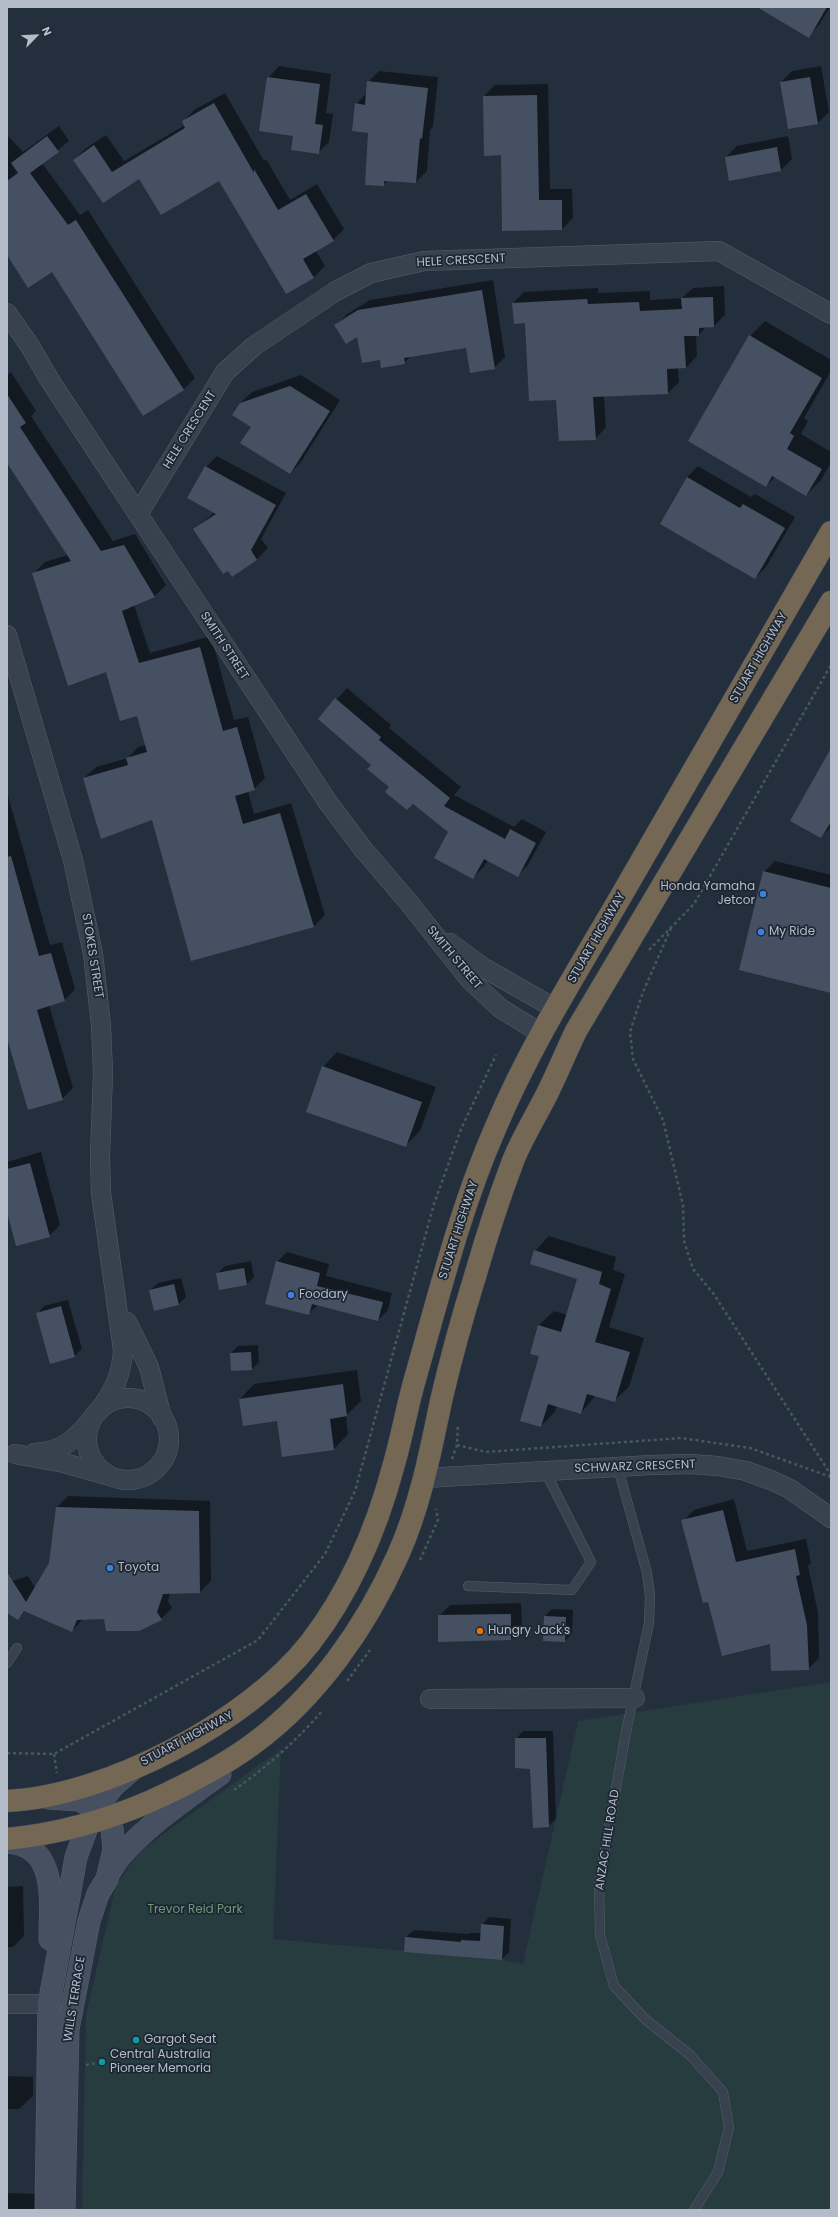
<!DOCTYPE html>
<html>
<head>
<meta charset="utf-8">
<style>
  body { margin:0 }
  #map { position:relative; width:838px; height:2217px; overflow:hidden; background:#242f3e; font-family:Poppins,sans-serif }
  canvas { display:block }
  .frame { position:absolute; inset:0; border:8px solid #b4bcc9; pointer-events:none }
  .north { position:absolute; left:16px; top:16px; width:40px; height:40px; -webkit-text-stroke:3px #1d2633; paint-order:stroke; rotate:66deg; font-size:11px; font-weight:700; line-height:16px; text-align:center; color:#b4bcc9 }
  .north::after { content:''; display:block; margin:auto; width:14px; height:18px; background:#b4bcc9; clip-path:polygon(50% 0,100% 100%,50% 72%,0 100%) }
</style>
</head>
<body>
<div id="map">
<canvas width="838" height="2217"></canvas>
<div class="frame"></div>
<div class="north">N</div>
</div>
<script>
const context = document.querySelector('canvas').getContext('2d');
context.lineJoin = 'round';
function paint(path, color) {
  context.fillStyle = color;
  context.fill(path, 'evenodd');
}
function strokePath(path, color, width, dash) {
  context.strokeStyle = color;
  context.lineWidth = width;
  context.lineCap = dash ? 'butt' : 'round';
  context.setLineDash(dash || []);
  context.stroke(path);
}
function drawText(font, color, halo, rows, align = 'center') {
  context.font = font + ' Poppins,sans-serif';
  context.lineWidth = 3.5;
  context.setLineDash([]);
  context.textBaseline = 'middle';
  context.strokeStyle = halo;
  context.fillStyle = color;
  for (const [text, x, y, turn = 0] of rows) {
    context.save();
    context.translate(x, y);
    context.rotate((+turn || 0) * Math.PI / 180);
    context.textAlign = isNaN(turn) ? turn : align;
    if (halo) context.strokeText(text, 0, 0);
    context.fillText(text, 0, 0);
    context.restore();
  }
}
paint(new Path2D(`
  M831 1682V2210H82L86 2015 116 1885 140 1851 281 1749 273 1939 502 1960 523 1964 578 1721Z`), '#263c3f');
paint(new Path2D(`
  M761 7H830L819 25 808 36Z
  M279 66 331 74 326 113 333 114 329 142 318 153 268 78Z
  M821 66 829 112 818 123 789 128 781 82 792 71Z
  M379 71 438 77 433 127 430 130 427 171 416 182 388 180 383 185 370 132 356 104 367 93 368 82Z
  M548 84 550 189H572L573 218 562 229 502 154 484 96 495 85Z
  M225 93 264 161 266 159 290 200 317 184 344 229 333 240 316 251 325 266 314 277 219 179 139 177 103 202 74 160 85 149 106 135 124 161 185 125 183 122 194 110Z
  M59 126 69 141 42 163 80 215 88 210 195 378 184 389 52 271 7 246V135L23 152Z
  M788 136 792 159 781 170 730 180 726 157 737 146Z
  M493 280 505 357 494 368 467 346 412 355 404 363 381 359 358 335 336 325 347 314 370 300Z
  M724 286 725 315 714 326H707L699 335H696L697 356 686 368H678L679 382 668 393 604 396 606 427 595 439 557 399 525 322 513 303 524 292 598 288V293L650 291V300L682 298 693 288Z
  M765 321 831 360V371L804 418 808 421 801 434 831 452V462L821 480 806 495 775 477 766 486 750 336Z
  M11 372 36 411 31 416 113 541 135 534 166 585 155 596 134 605 150 653 211 636 234 720 248 717 265 778 254 789 248 791 254 814 291 803 325 915 314 926 153 819 84 778 96 767 128 758 138 747 146 745 138 715 34 573 45 562 68 555 7 461V375Z
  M301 375 340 400 301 462 290 473 252 426 240 403 252 392Z
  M217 456 286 493 261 539 268 548 257 559 195 529 215 512 206 467Z
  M698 466 751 497 755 494 795 517 766 567 755 578 687 477Z
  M347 688 391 725 389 728 461 787 454 795 514 827 522 819 546 832 528 865 517 876 488 860 484 867 472 878 449 832 391 787 372 765 319 719Z
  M831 750V827L821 837Z
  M7 792 50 945 62 942 75 989 64 1001 49 1005 73 1088 62 1099 7 1034Z
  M775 861 831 875V992L764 872Z
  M337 1052 436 1087 420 1131 405 1146 323 1067Z
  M41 1152 60 1225 49 1236 7 1208V1162Z
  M549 1236 616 1257 613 1270 625 1274 609 1327 644 1338 629 1387 614 1401 596 1395 581 1413 557 1406 555 1412 541 1426V1356L531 1353 539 1325 554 1311 567 1315 578 1278 535 1251Z
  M287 1252 329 1264 326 1276 392 1293 388 1310 378 1320 318 1305 308 1314 277 1262Z
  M251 1261 254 1277 247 1284 220 1289 217 1274 225 1266Z
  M181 1278 186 1297 178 1305 150 1290 158 1283Z
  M68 1300 82 1349 74 1356 37 1314 44 1306Z
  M258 1345 259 1362 252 1369 231 1353 238 1346Z
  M357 1370 361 1401 346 1416 348 1434 334 1449 278 1420 244 1425 240 1399 254 1384Z
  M68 1496 210 1501 211 1581 200 1592 170 1593 168 1601 172 1608 161 1619H83L72 1631 25 1611 18 1618 7 1612V1583L28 1576 35 1588 50 1563 57 1507Z
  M734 1499 747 1551 806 1539 811 1563 808 1566 818 1613 819 1658 808 1669 709 1600 683 1521 694 1510Z
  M521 1603 522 1628 511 1639 439 1616 450 1605Z
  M552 1609 573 1610 572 1633 565 1641 545 1616Z
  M523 1731H553L556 1819 548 1826 531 1768 516 1739Z
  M23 1886 24 1936 13 1947H7V1887Z
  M489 1917 511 1919 509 1952 502 1959 406 1937 414 1930 468 1934 470 1933H481L482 1925Z
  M7 2076 33 2077V2096L19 2109H7Z
  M7 2193 38 2194V2210H7Z`), '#0007');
paint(new Path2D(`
  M757 7H827L809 38Z
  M267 77 320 84 315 124 323 125 319 154 291 150 293 136 259 131Z
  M810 77 818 124 788 129 780 82Z
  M367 81 428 88 422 139 420 138 416 183 384 181V186L365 185 368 133 352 131 355 103 365 105Z
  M537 95 539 200H562V230L502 231 501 155 484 156 483 96Z
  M214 103 254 173V169L278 210 306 194 334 241 303 259 314 278 286 294 219 181 161 215 139 179 103 203 73 160 94 145 112 172 185 128 182 121Z
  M47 136 59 152 30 173 68 225 76 220 184 390 143 416 52 272 28 288 7 255V181L18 173 11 163Z
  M777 147 781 171 729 181 725 157Z
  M482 290 495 369 470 373 466 348 404 358 405 364 381 368 380 360 362 363 357 337 346 344 334 325 358 310Z
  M713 297 714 327 699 328V336H684L686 368 667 369 668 394 593 397 596 440 559 441 556 400 529 401 525 323 514 324 512 303 587 299 588 304 639 302 640 311 682 309 681 298Z
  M749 335 822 378 790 433 794 436 787 449 822 469 806 496 772 476 766 487 688 441Z
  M290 386 330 411 290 474 240 443 251 427 232 415 240 403Z
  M7 394 26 423 20 427 101 551 124 545 155 597 122 611 139 663 200 647 223 731 237 727 255 790 235 796 243 824 280 813 314 927 191 961 152 820 101 839 83 778 128 765 126 758 147 752 137 716 120 721 106 672 68 686 32 573 71 561 7 463Z
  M205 466 276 505 251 550 257 560 232 577 228 571 223 574 193 529 216 514 187 498Z
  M687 477 740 508 743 504 785 528 755 579 660 524Z
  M335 698 381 737 379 740 450 798 444 806 505 839 510 829 536 843 518 877 484 859 473 879 434 858 448 832 413 804 407 810 385 792 389 787 367 769 371 765 318 719Z
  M831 748V822L821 838 790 821Z
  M11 856 39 956 51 953 65 1001 37 1010 63 1100 28 1110 7 1038V857Z
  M763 871 831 888V993L739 970Z
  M322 1066 422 1102 406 1147 306 1112Z
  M30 1163 50 1237 16 1246 7 1212V1169Z
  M534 1250 602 1272 599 1284 611 1289 595 1342 630 1352 615 1402 587 1394 581 1414 548 1404 541 1427 520 1421 539 1356 530 1354 538 1325 561 1332 577 1279 530 1264Z
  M276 1261 320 1273 317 1286 383 1302 378 1321 312 1304 309 1315 265 1304Z
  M244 1268 247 1285 219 1290 216 1273Z
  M174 1284 179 1305 154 1311 149 1290Z
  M61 1306 75 1357 50 1364 36 1313Z
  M251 1352 252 1370 231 1371 230 1353Z
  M343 1384 347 1416 330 1419 334 1450 282 1457 277 1421 243 1426 239 1399Z
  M56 1507 199 1511 200 1593 163 1594 157 1612 162 1620 139 1631H106L104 1619 77 1620 72 1632 24 1611 18 1620 7 1613V1572L26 1602 49 1563Z
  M723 1510 736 1562 795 1549 800 1575 796 1576 807 1625 809 1670 771 1671 770 1644 722 1656 708 1602 703 1603 681 1520Z
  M511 1614V1640L438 1642V1615Z
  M544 1616 566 1617 565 1642 543 1641Z
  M515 1738H546L549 1827 533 1828 530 1769 515 1768Z
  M481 1924 504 1926 502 1960 404 1952 405 1937 461 1942V1940L480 1941Z`), '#455162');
const lane = new Path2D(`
  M618 1468 647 1573 650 1596 649 1623 626 1732 599 1884 600 1935 614 1986 645 2019 690 2055 723 2092 729 2127 718 2172 694 2210
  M468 1586 572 1590 591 1562 550 1481 543 1471
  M7 1663 17 1648`);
const street = new Path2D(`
  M7 313 30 346 49 379 327 801 363 849 410 904 470 980 500 1008 542 1034
  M138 514 225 372 254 346 336 291 371 273 424 261 719 251 831 314
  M7 635 73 860 93 954 101 1025 103 1073 100 1156 101 1193 123 1350C122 1375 113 1392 99 1411
  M450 943 484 968 556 1009
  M127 1322 149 1367 162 1418
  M87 1439a41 41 0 1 1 82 0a41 41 0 1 1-82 0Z
  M34 1453C61 1452 75 1440 91 1420
  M15 1454 64 1463 107 1475
  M425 1478 651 1465 690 1464 718 1466 746 1471 773 1481 790 1489 831 1518
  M430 1699 635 1698
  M7 2004H49`);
const secondary = new Path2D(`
  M48 1798 79 1800 103 1813 112 1828 114 1850 107 1879 98 1894 89 1921 68 2029 64 2210
  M7 1842C59 1845 50 1902 50 1939
  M111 1870C129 1837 189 1797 220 1774
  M46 2210 49 2004 70 1891 76 1857 92 1814 113 1786 134 1768`);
const highway = new Path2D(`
  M7 1801C106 1797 249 1721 310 1643 351 1590 377 1528 394 1464 402 1436 407 1407 415 1379 439 1295 460 1209 495 1129 531 1043 582 964 628 884 696 767 764 650 831 532
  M7 1839C57 1834 105 1821 151 1801 186 1785 222 1767 253 1744 317 1697 366 1627 398 1555 420 1506 430 1454 441 1401 451 1358 463 1315 476 1273 487 1235 499 1198 513 1161 522 1138 536 1116 547 1094 557 1074 566 1052 576 1031L831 602`);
strokePath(lane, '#565f6c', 10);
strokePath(street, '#565f6c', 20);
strokePath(secondary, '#565f6c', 23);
strokePath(highway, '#434c59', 23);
strokePath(new Path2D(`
  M671 928 643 992 630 1032 633 1059 663 1120 683 1205 684 1241 693 1269 713 1293 831 1475
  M649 950 694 904 831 665
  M457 1445 486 1452 681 1438 750 1448 831 1477
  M452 1459 457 1445 458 1425
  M420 1560 438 1520 436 1509
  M347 1681 370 1650
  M7 1753 54 1754 258 1640 325 1554 355 1491 434 1204 461 1129 496 1055
  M54 1754 57 1773
  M234 1790C266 1768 298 1739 323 1710
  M86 2065 102 2062`), '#44595c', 2.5, [3, 3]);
strokePath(lane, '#38414e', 9);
strokePath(street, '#38414e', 19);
strokePath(secondary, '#465061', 22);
strokePath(highway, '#746855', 22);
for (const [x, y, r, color] of [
  [763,894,4,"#3f7fe0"],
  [761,932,4,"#3f7fe0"],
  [291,1295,4,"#3f7fe0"],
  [110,1568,4,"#3f7fe0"],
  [480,1631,4,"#e8710a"],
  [136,2040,4,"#0f9aa8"],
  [102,2062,4,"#0f9aa8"]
]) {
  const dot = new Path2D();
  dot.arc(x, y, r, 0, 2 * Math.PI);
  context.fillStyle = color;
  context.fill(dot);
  strokePath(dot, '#1d2633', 1.5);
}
drawText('12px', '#b4bcc9', '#1d2633', [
  ["HELE CRESCENT",461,261,-3],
  ["HELE CRESCENT",190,430,-58],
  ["SMITH STREET",224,646,57],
  ["STUART HIGHWAY",759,658,-60],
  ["STUART HIGHWAY",597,938,-60],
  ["STOKES STREET",92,956,81],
  ["SMITH STREET",454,958,50],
  ["STUART HIGHWAY",459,1230,-72],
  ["SCHWARZ CRESCENT",635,1467,-2],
  ["STUART HIGHWAY",187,1739,-28],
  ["ANZAC HILL ROAD",608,1840,-81],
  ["WILLS TERRACE",75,1999,-81]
]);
drawText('12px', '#b4bcc9', '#1d2633', [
  ["Honda Yamaha",755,887,"right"],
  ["Jetcor",755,901,"right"],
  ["My Ride",769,932],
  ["Foodary",299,1295],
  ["Toyota",118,1568],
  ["Hungry Jack's",488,1631],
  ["Gargot Seat",144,2040],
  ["Central Australia",110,2055],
  ["Pioneer Memoria",110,2069]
], 'left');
drawText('12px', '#6b9a76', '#1d2633', [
  ["Trevor Reid Park",195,1910]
]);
</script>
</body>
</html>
